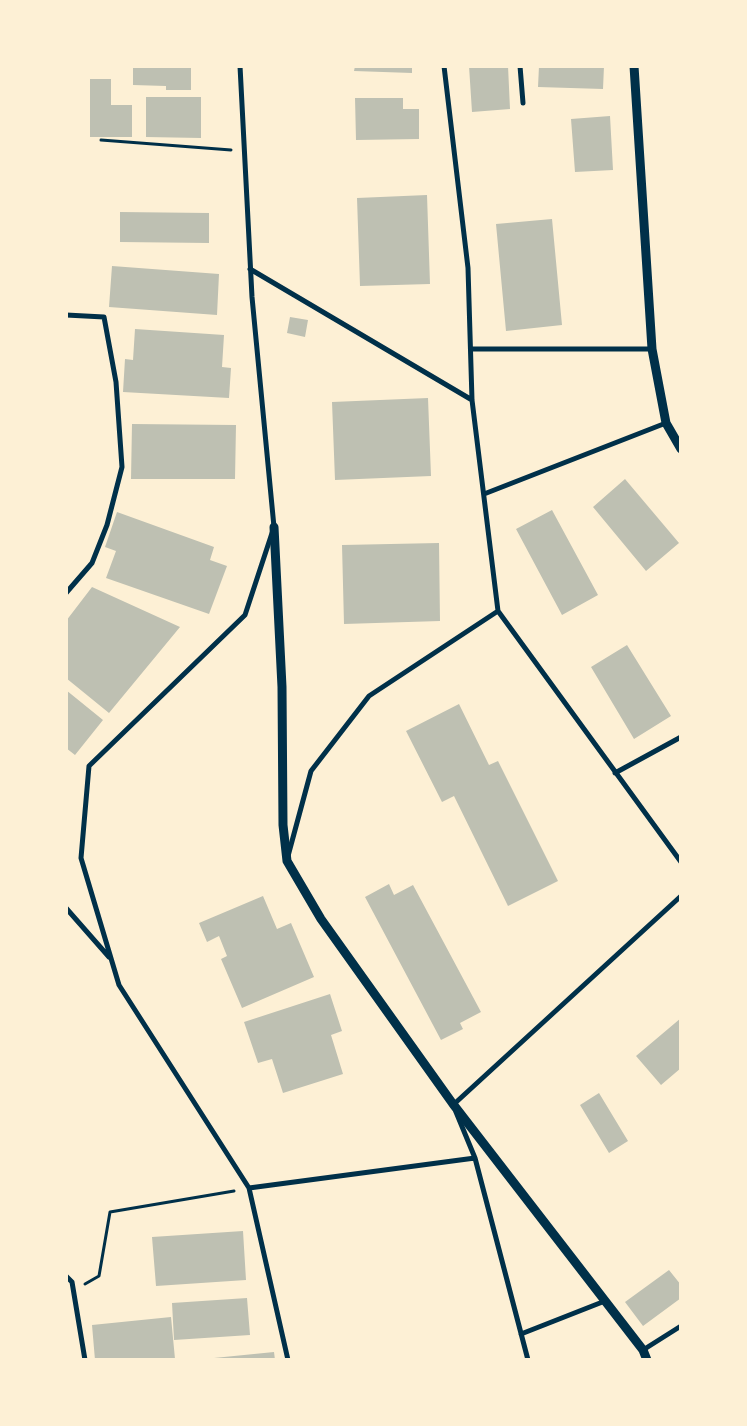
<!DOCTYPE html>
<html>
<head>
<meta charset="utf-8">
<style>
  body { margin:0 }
  #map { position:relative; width:747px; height:1426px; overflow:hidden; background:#fdf0d5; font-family:Rubik,sans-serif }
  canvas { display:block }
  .frame { position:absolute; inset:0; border:68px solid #fdf0d5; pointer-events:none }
</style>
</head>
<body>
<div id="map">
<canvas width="747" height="1426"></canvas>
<div class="frame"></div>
</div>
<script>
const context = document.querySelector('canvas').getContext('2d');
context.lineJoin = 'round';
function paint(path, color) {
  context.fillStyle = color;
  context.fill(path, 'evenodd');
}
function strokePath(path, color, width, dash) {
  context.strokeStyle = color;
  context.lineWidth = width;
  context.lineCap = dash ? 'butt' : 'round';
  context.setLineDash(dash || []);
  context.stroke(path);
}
paint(new Path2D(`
  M133 66H191V90H166V86L133 85Z
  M355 66H412V73L354 71Z
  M469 66H508L510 109 472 112Z
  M539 66H604L603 89 538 87Z
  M90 79H111V105H132V137H90Z
  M146 97H201V138L146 137Z
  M355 98H403V109H419V139L356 140Z
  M610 116 613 170 575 172 571 119Z
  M427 195 430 284 360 286 357 198Z
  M120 212 209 213V243L120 242Z
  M552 219 562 325 506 331 496 224Z
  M112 266 219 274 217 315 109 307Z
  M290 317 308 320 305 337 287 333Z
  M135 329 224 335 222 367 231 368 229 398 123 392 125 359 133 360Z
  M428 398 431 476 335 480 332 402Z
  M132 424 236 425 235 479H131Z
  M625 479 679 543 646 571 593 507Z
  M552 510 598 595 562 615 516 529Z
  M117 512 214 547 210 560 227 566 209 614 106 578 116 551 105 547Z
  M439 543 440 621 344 624 342 545Z
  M92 587 180 627 109 713 66 678V621Z
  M627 645 671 716 634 739 591 667Z
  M66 690 103 720 75 755 66 748Z
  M459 704 489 765 498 761 558 881 508 906 454 796 442 802 406 731Z
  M389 884 394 895 413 885 481 1012 460 1023 463 1029 441 1040 365 897Z
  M263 896 277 929 291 923 314 977 242 1008 221 959 227 956 219 936 207 942 199 923Z
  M330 994 342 1031 331 1035 343 1074 283 1093 272 1059 258 1063 244 1022Z
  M681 1018V1068L661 1085 636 1056Z
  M599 1093 628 1141 609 1153 580 1105Z
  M243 1231 246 1280 156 1286 152 1237Z
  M669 1270 681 1285V1298L643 1326 625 1302Z
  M247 1298 250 1335 174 1340 172 1303Z
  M171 1317 175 1359 95 1360 92 1325Z
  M274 1352 275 1360H214V1358Z`), '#bec0b2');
strokePath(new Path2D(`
  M101 140 231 150
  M85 1284 99 1276 110 1212 234 1191`), '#003049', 3);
strokePath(new Path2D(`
  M240 66 252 297 274 527 245 615 89 766 81 858 119 985 249 1188 288 1360
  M444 66 468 268 472 400 498 611 681 862
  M520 66 523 103
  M250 269 472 400
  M66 315 104 317 116 382 122 467 107 525 92 563 66 593
  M471 349H652
  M484 494 666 423
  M615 773 681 737
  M288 856 311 771 369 696 498 611
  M66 908 109 957
  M453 1105 681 896
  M456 1112 475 1158 528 1360
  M249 1188 475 1158
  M66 1276 72 1282 85 1360
  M521 1334 605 1301
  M643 1350 681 1326`), '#003049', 5);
strokePath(new Path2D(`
  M634 66 652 349 666 423 681 449
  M274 527 282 687 283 825 287 861 321 919 453 1104 643 1350 647 1360`), '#003049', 9);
</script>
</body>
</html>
